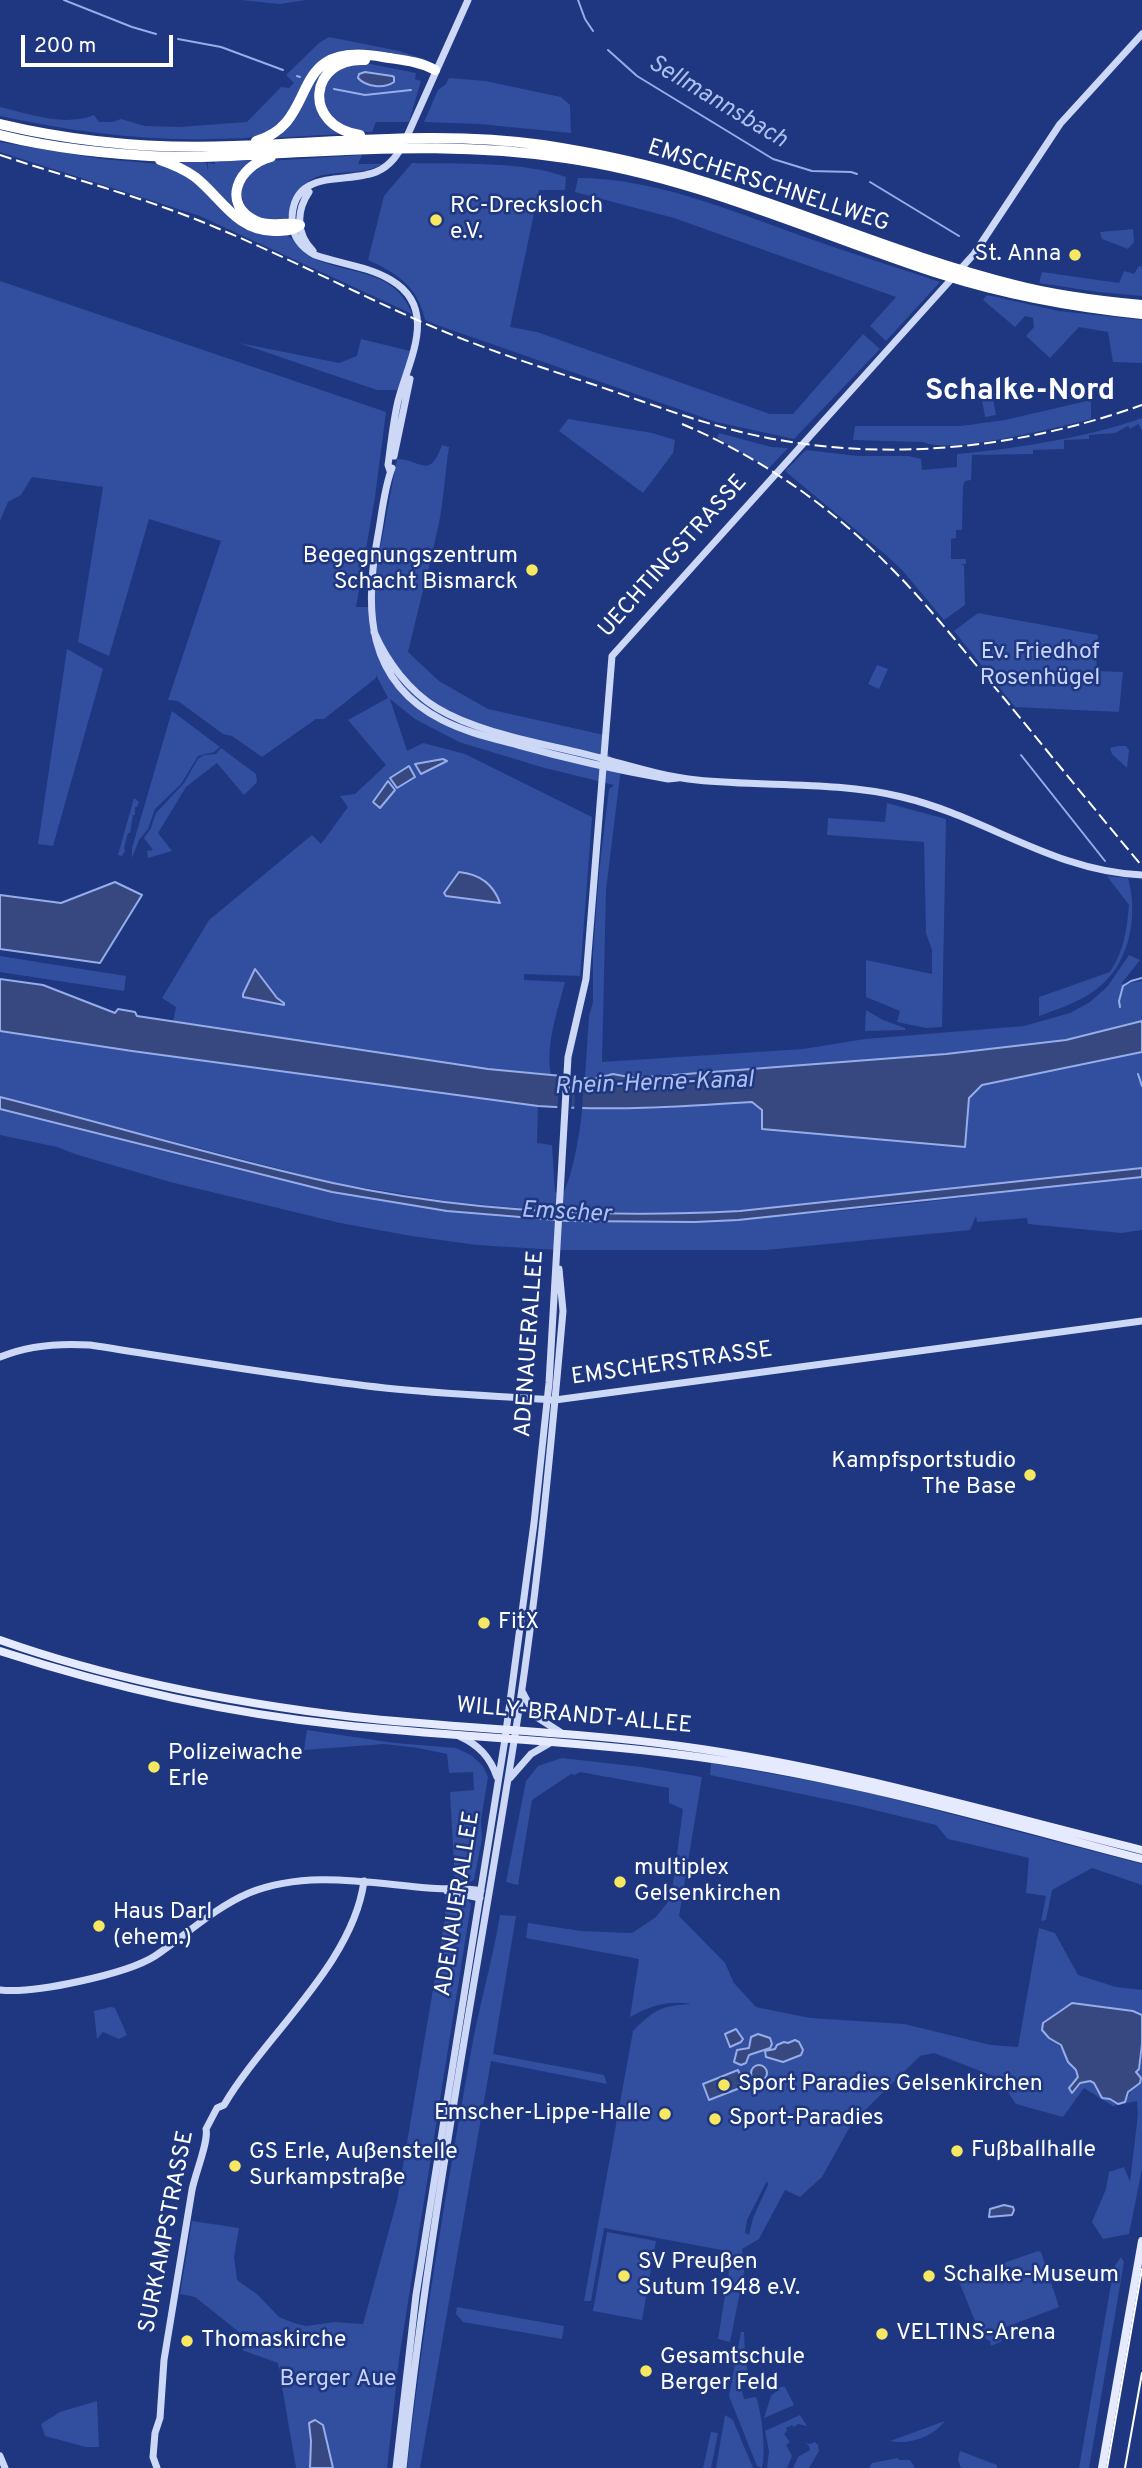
<!DOCTYPE html>
<html>
<head>
<meta charset="utf-8">
<style>
  body { margin:0 }
  #map { position:relative; width:1142px; height:2468px; overflow:hidden; background:#1e3780; font-family:Overpass,sans-serif }
  canvas { display:block }
  .scale { position:absolute; left:21px; top:35px; width:152px; height:32px; box-sizing:border-box; border:4px solid #fff; border-top:0; padding-left:9px; font-size:21px; line-height:24px; white-space:nowrap; color:#fff; -webkit-text-stroke:5px #1e3780; paint-order:stroke }
</style>
</head>
<body>
<div id="map">
<canvas width="1142" height="2468"></canvas>
<div class="scale">200 m</div>
</div>
<script>
const context = document.querySelector('canvas').getContext('2d');
context.lineJoin = 'round';
function paint(path, color) {
  context.fillStyle = color;
  context.fill(path, 'evenodd');
}
function strokePath(path, color, width, dash) {
  context.strokeStyle = color;
  context.lineWidth = width;
  context.lineCap = dash ? 'butt' : 'round';
  context.setLineDash(dash || []);
  context.stroke(path);
}
function drawText(font, color, halo, rows, align = 'center') {
  context.font = font + ' Overpass,sans-serif';
  context.lineWidth = 5;
  context.setLineDash([]);
  context.textBaseline = 'middle';
  context.strokeStyle = halo;
  context.fillStyle = color;
  for (const [text, x, y, turn = 0] of rows) {
    context.save();
    context.translate(x, y);
    context.rotate((+turn || 0) * Math.PI / 180);
    context.textAlign = isNaN(turn) ? turn : align;
    if (halo) context.strokeText(text, 0, 0);
    context.fillText(text, 0, 0);
    context.restore();
  }
}
paint(new Path2D(`
  M241 0H306L280 4Z
  M329 37 399 51 427 60C403 58 378 47 353 49 295 54 307 118 260 135 246 140 228 138 212 139 141 141 70 131 0 116V107C30 114 64 127 94 115L99 122H112L121 119 145 126 179 127 247 122 281 87 289 88 294 83 286 75 319 43Z
  M347 58 317 95 341 134 272 138 321 70Z
  M365 63 416 73 415 79 421 81 409 122H376L372 132C347 132 343 126 325 111 323 95 323 74 342 66 348 63 359 64 365 63Z
  M449 78 485 81 561 97 570 105 571 133 479 124 424 122 438 90 446 84Z
  M0 142 102 159 159 164C175 169 190 176 202 187 216 201 227 219 245 228 258 235 274 235 288 236 299 243 303 255 317 260 353 275 396 270 412 314L200 216 0 152Z
  M362 155 358 164H382C358 180 318 163 300 190 294 199 292 211 286 220 254 228 235 207 244 176L268 161Z
  M254 160 243 169 234 188 250 222 174 162H204L207 164 208 171V163L215 164V161Z
  M412 163C458 164 523 161 566 177L565 190H539L510 327 537 332 770 414H793L863 334 880 349 794 439 716 422 437 325 425 320C418 287 397 273 368 260L384 196Z
  M578 178C654 178 729 210 799 235 846 252 893 266 940 282L886 341 870 326 896 297 674 218 575 192Z
  M1133 229 1134 242 1128 249 1102 239 1100 232Z
  M1139 266 1142 267V296L1098 292 1039 283 1042 272 1119 283 1124 271 1134 274Z
  M0 281 386 412 375 497 356 607H372V592L397 459C420 459 429 481 442 445L449 447C445 472 444 498 439 523 430 566 418 609 408 652L439 681 488 709 604 735V749L621 768 606 890 602 1062 803 1049 865 1039 1024 1026 1070 1013 1090 1002 1107 987 1129 955 1140 960 1121 984 1142 981V1021L1066 1040 946 1054 634 1078 615 1074 601 1078H585L589 1016 593 1002V952L599 873 609 789 614 785 541 767 459 742 415 719 390 699 407 751 423 743 465 754 592 817 580 976 524 974V980L565 982C558 1010 545 1045 551 1074L488 1069 173 1022 176 1007 162 998 209 920 312 835 321 844 348 807 340 796 355 794 386 765 348 720 388 698 376 675V678L324 719H316L262 757 232 736 223 734 178 701 168 700 221 541 149 519 109 656 78 642 103 487 32 477 21 495 8 502 0 521Z
  M987 295 1059 311 1142 320V363L1113 362 1108 332 1079 327 1050 358 1026 336 1034 327 1033 318 1025 316 1015 327 983 300Z
  M361 339 410 351 400 387 397 390H377L239 343 339 363 357 356Z
  M992 392 996 415 985 417 981 394Z
  M1091 400V419C1059 427 949 455 923 442L853 440 855 426H961L1005 420Z
  M1142 418V430L1138 424 1130 429 1128 426 1115 433 1089 435V439L1064 440V449L1033 450V454L972 455 971 480 965 481 963 486 962 530H956V538L951 539V559H966V564H961L964 565 965 605 944 620 903 571 886 555 785 471 806 450 858 456H908L921 459 922 470 957 467V454C1013 449 1090 437 1142 418Z
  M568 419 652 433 675 440 673 453 643 493 559 431Z
  M719 433 771 447 788 448 769 468 717 438Z
  M978 613 1098 635 1096 671 1123 672 1119 712 1015 707 954 631Z
  M67 649 103 669 53 846 38 844Z
  M877 665 888 669 879 689 868 684Z
  M172 711 220 747 214 752 198 756 181 784 155 809 148 829 139 840 132 858V848Z
  M1118 746H1126L1129 750 1127 768 1112 754 1110 748Z
  M221 748 256 774 257 782 244 795 217 763 186 787 158 833 172 851 148 858 147 851 153 850 144 838 151 828 156 813 184 783 198 759 204 755 216 754Z
  M134 798 139 802 137 807H135V815H133L130 833H128L124 848 125 851 122 856 118 855Z
  M887 803 946 819 942 1027 926 1028 897 1022 900 1011 866 997V960L932 974V950L926 933 924 842 827 835 828 818 885 822Z
  M1107 876 1128 878C1139 917 1129 967 1094 991 1077 1003 1058 1009 1039 1016V997L1110 972C1124 951 1127 929 1129 905Z
  M0 956 126 976 124 991 0 972Z
  M866 1010 883 1020 905 1028V1030L865 1031Z
  M0 1031 132 1051 538 1106 537 1143 552 1145 555 1192 562 1195C572 1180 581 1128 582 1109H656L752 1102 762 1110V1129L969 1098 982 1085 1142 1052V1168L740 1211 696 1213 564 1212 452 1202 335 1183 0 1097Z
  M0 1109C167 1151 333 1201 505 1217 716 1236 932 1199 1142 1177V1230L1121 1233 1028 1224 1027 1218 977 1222 976 1216 970 1230 766 1250H558L477 1245 411 1236 340 1223 170 1182 75 1154 57 1147 0 1135Z
  M307 1730 395 1743 456 1748 471 1755 483 1766 488 1777 481 1820 482 1839 474 1880 466 1884 455 1883 450 1792 474 1790 473 1772 449 1773 447 1754 418 1748 384 1744 304 1750Z
  M562 1758 641 1767 702 1777 679 1916 725 1963 734 1983 756 2007 810 2018 904 2024 991 2045 1018 2047 1039 1928 1055 1933 1078 1975 1116 1987 1142 1990V2015C1130 2009 1077 2001 1066 2006 1058 2010 1050 2018 1044 2023L1049 2038C1061 2045 1062 2050 1068 2061 1072 2068 1076 2068 1078 2077L1070 2084 1075 2090 1080 2083 1090 2081 1094 2083 1099 2094 1125 2102 1134 2086 1142 2044V2169L1129 2234 1103 2239 1092 2222 1106 2189 1109 2172 1124 2167 1130 2182 1138 2114 1137 2101 1113 2106 1084 2088 1063 2117 1016 2104 998 2078 934 2053 920 2056 852 2123 822 2177 800 2197 785 2190 759 2239 742 2249 744 2272 730 2342 718 2339 732 2252 604 2228 591 2301H584L633 2031C655 2009 661 2006 691 2004 668 2000 650 2006 630 2017L639 1959 526 1938 528 1923 581 1931 632 1933 656 1917 671 1898 683 1809 669 1803V1788L580 1772 575 1775 571 1774 532 1800 518 1885 506 1882 526 1781 538 1766ZM767 2181 768 2185 753 2218 749 2235 745 2233 747 2220Z
  M711 1763 851 1788 1142 1864V1885L1092 1868 1052 1890 1046 1920 1041 1921 1046 1896 1026 1893 1029 1858 948 1839 936 1825 854 1805 710 1775Z
  M445 1896 468 1900 471 1904 399 2359 387 2468H296L278 2363 242 2350 249 2340 195 2297 180 2294 192 2221 239 2228 234 2257 237 2280 258 2295 279 2317 294 2323 306 2326 335 2322 363 2324 397 2201 445 1919Z
  M500 1915 516 1916 493 2054 604 2075 607 2084 491 2061 420 2468H407C423 2326 447 2186 472 2046 480 2002 493 1959 500 1915Z
  M111 2007 115 2008 127 2035 119 2039 103 2032 97 2039 94 2011Z
  M607 2232 656 2241 642 2320 593 2311Z
  M1038 2251 1041 2252 1059 2307 985 2335 1002 2329 1004 2335 1000 2337 1002 2341 991 2346 990 2341 981 2336 958 2279Z
  M1121 2257 1124 2262 1089 2468H1079L1114 2267Z
  M457 2307 564 2326 562 2339 463 2322 456 2314Z
  M741 2332H744L745 2357 749 2379 740 2383 744 2399 756 2397C762 2413 766 2451 762 2468L757 2466 729 2396Z
  M781 2387H785L794 2405 764 2418 771 2396Z
  M97 2401 99 2447H86L45 2436 41 2424 60 2412Z
  M725 2415 733 2420 753 2468H716Z
  M800 2415 807 2426 798 2424 794 2427 792 2425 786 2428 787 2431 784 2434 790 2442 786 2445 792 2456 787 2468H767L769 2451 765 2431Z
  M945 2421C932 2437 911 2445 890 2441Z
  M711 2432 718 2433 711 2468H703Z
  M805 2442 809 2444 815 2442 818 2445 819 2451 809 2468H793L798 2457 810 2450 809 2446Z
  M960 2451 997 2465V2468H961L958 2460Z
  M898 2458 899 2460H910L915 2468H869L872 2463Z`), '#314e9f');
const water = new Path2D(`
  M365 72 392 76 394 77V82C384 89 366 87 358 78L359 74Z
  M443 759 447 761 421 774 415 764Z
  M409 766 415 777 397 788 390 778Z
  M388 781 395 790 380 808 373 802Z
  M459 872C479 874 493 883 500 903L446 896 444 893Z
  M115 882 142 895 100 963 0 949V895L61 903Z
  M255 969 277 998 284 1003V1005L243 997V994Z
  M0 979 43 985 115 1013 118 1009 135 1012 137 1016 488 1069 594 1079 613 1074 634 1078 946 1054 1066 1040 1142 1021V1052L982 1085 969 1098 965 1147 762 1129V1110L752 1102C677 1107 613 1111 538 1106L132 1051 0 1031Z
  M0 1097C111 1125 221 1158 333 1183 466 1212 605 1218 740 1211L1142 1168V1177L738 1220 695 1222 568 1221 447 1211 332 1192 0 1109Z
  M1072 2003 1133 2011 1142 2015V2044L1139 2069 1136 2072 1141 2078 1140 2083 1128 2092 1125 2102 1118 2104 1110 2099 1102 2098 1094 2083 1090 2081 1080 2083 1072 2093 1069 2088 1078 2077 1076 2070 1068 2062 1061 2045 1049 2038 1042 2030 1043 2023Z
  M736 2029 743 2039 741 2042 730 2047 725 2034Z
  M758 2034 770 2038 772 2044 770 2048 749 2055 746 2063 741 2065 734 2062 737 2050 749 2048 751 2037Z
  M795 2040 799 2042 803 2050 801 2055 783 2062 766 2057 765 2051 775 2049 777 2045 784 2042 788 2043Z
  M751 2073a8 8 0 1 1 16 0a8 8 0 1 1-16 0Z
  M738 2070 745 2086 709 2100 703 2084Z
  M1004 2205 1013 2207 1014 2210 1012 2215 989 2217 990 2209Z
  M315 2420 323 2425 333 2468H310L311 2441 309 2423Z`);
paint(water, '#36487f');
strokePath(water, '#96adea', 2);
paint(new Path2D(`
  M560 1072 574 1073 571 1112 557 1111Z
  M576 1074H584L582 1112H574Z`), '#1e3780');
strokePath(new Path2D(`
  M64 0 132 27 156 34
  M578 0 585 19 593 31
  M178 39 221 47 283 70
  M608 50 637 76 773 159 812 171 851 172 857 174
  M297 76 300 77
  M334 89 365 95 411 90
  M870 182 959 236
  M1021 755 1105 861
  M1120 1007 1119 1001 1123 986 1131 981 1142 978
  M1138 1074 1142 1086`), '#96adea', 2);
strokePath(new Path2D(`
  M309 192C296 211 296 234 313 251
  M394 456 410 379
  M392 468C384 488 382 514 378 535 364 609 366 681 442 720 465 732 492 738 518 745 568 759 618 770 668 779L678 778
  M390 471 388 465C391 444 393 422 398 401 408 361 440 309 391 280 368 266 340 264 315 255 301 248 292 236 292 220 292 166 350 185 378 171 391 165 398 154 404 143L468 0
  M374 632C387 662 409 691 437 708 481 735 554 745 604 759 634 767 666 777 697 780 765 787 835 781 902 797 986 817 1052 871 1142 875
  M0 1357C29 1345 59 1343 90 1345 188 1360 286 1377 385 1388 442 1394 498 1396 555 1400L1142 1321
  M522 1691 535 1716 560 1732
  M459 1736C479 1745 490 1757 497 1777
  M510 1778 531 1754 550 1743
  M447 1891 480 1898
  M0 1990C34 1994 127 1974 155 1956 186 1935 214 1908 249 1893 307 1870 368 1883 428 1888 446 1890 464 1887 481 1891
  M0 2456 5 2468
  M157 2468 153 2457 155 2433 160 2418 164 2360 192 2190C195 2174 209 2141 206 2129L217 2108 224 2105C265 2035 353 1964 364 1881
  M396 2468 416 2295 505 1739 534 1523 549 1383 568 1057 586 979 612 656 974 254 1060 124 1142 34
  M403 2468C428 2229 474 1992 512 1754 536 1607 550 1459 563 1311L559 1269`), '#cdd8f7', 7);
strokePath(new Path2D(`
  M0 1640C113 1680 234 1703 354 1717 462 1729 572 1731 680 1746 837 1767 988 1812 1142 1850
  M0 1651C111 1687 226 1713 342 1725 453 1737 564 1740 675 1754 833 1773 988 1819 1142 1859
  M1102 2468 1142 2241`), '#e5eafe', 8);
strokePath(new Path2D(`
  M0 124C76 142 155 149 233 146 336 143 440 130 543 145 595 153 647 164 698 180 804 212 906 258 1015 285 1057 296 1099 301 1142 305
  M0 135C56 149 117 155 174 157 217 158 260 154 303 152 392 147 479 145 566 158 697 177 817 234 941 274 1007 295 1073 307 1142 314
  M360 135C301 126 309 57 365 60
  M256 141C323 122 283 39 383 57 401 60 419 61 435 70
  M271 157C237 166 221 205 256 221 270 228 285 221 300 225
  M160 160C172 164 184 169 195 177 221 197 236 231 274 231 284 231 292 231 300 225`), '#fff', 10);
strokePath(new Path2D(`
  M1107 2468 1142 2269
  M1125 2468 1142 2373`), '#fff', 2);
strokePath(new Path2D(`
  M0 155C72 179 147 198 217 228 289 258 359 295 431 326 484 349 540 367 595 385 645 402 694 421 745 433 877 464 1015 450 1142 405
  M682 424C760 457 832 507 891 568 931 608 966 654 1003 697 1049 753 1095 810 1142 866`), '#fff', 2, [12, 5]);
for (const [x, y, r, color] of [
  [436,220,7,"#f8e861"],
  [1075,255,7,"#f8e861"],
  [532,570,7,"#f8e861"],
  [1030,1475,7,"#f8e861"],
  [484,1623,7,"#f8e861"],
  [154,1767,7,"#f8e861"],
  [620,1882,7,"#f8e861"],
  [99,1926,7,"#f8e861"],
  [724,2085,7,"#f8e861"],
  [665,2114,7,"#f8e861"],
  [715,2119,7,"#f8e861"],
  [957,2151,7,"#f8e861"],
  [235,2166,7,"#f8e861"],
  [624,2276,7,"#f8e861"],
  [929,2276,7,"#f8e861"],
  [882,2334,7,"#f8e861"],
  [187,2341,7,"#f8e861"],
  [646,2371,7,"#f8e861"]
]) {
  const dot = new Path2D();
  dot.arc(x, y, r, 0, 2 * Math.PI);
  context.fillStyle = color;
  context.fill(dot);
  strokePath(dot, '#1e3780', 2.5);
}
drawText('23px', '#fff', '#1e3780', [
  ["EMSCHERSCHNELLWEG",768,187,18],
  ["UECHTINGSTRASSE",674,557,-48],
  ["ADENAUERALLEE",531,1344,-86],
  ["EMSCHERSTRASSE",672,1365,-8],
  ["WILLY-BRANDT-ALLEE",574,1717,5],
  ["ADENAUERALLEE",459,1904,-81],
  ["SURKAMPSTRASSE",168,2232,-79]
]);
drawText('23px', '#fff', '#1e3780', [
  ["RC-Drecksloch",450,207],
  ["e.V.",450,233],
  ["St. Anna",1061,255,"right"],
  ["Begegnungszentrum",518,557,"right"],
  ["Schacht Bismarck",518,583,"right"],
  ["Kampfsportstudio",1016,1462,"right"],
  ["The Base",1016,1488,"right"],
  ["FitX",498,1623],
  ["Polizeiwache",168,1754],
  ["Erle",168,1780],
  ["multiplex",634,1869],
  ["Gelsenkirchen",634,1895],
  ["Haus Darl",113,1913],
  ["(ehem.)",113,1939],
  ["Sport Paradies Gelsenkirchen",738,2085],
  ["Emscher-Lippe-Halle",651,2114,"right"],
  ["Sport-Paradies",729,2119],
  ["Fußballhalle",971,2151],
  ["GS Erle, Außenstelle",249,2153],
  ["Surkampstraße",249,2179],
  ["SV Preußen",638,2263],
  ["Sutum 1948 e.V.",638,2289],
  ["Schalke-Museum",943,2276],
  ["VELTINS-Arena",896,2334],
  ["Thomaskirche",201,2341],
  ["Gesamtschule",660,2358],
  ["Berger Feld",660,2384]
], 'left');
drawText('23px', '#c7d3f7', '#1e3780', [
  ["Ev. Friedhof",1040,653],
  ["Rosenhügel",1040,679],
  ["Berger Aue",338,2380]
]);
drawText('italic 24px', '#aec0f0', '#1e3780', [
  ["Sellmannsbach",717,103,31],
  ["Rhein-Herne-Kanal",654,1085,-2],
  ["Emscher",566,1214,3]
]);
drawText('bold 30px', '#fff', '#1e3780', [
  ["Schalke-Nord",1020,393]
]);
</script>
</body>
</html>
